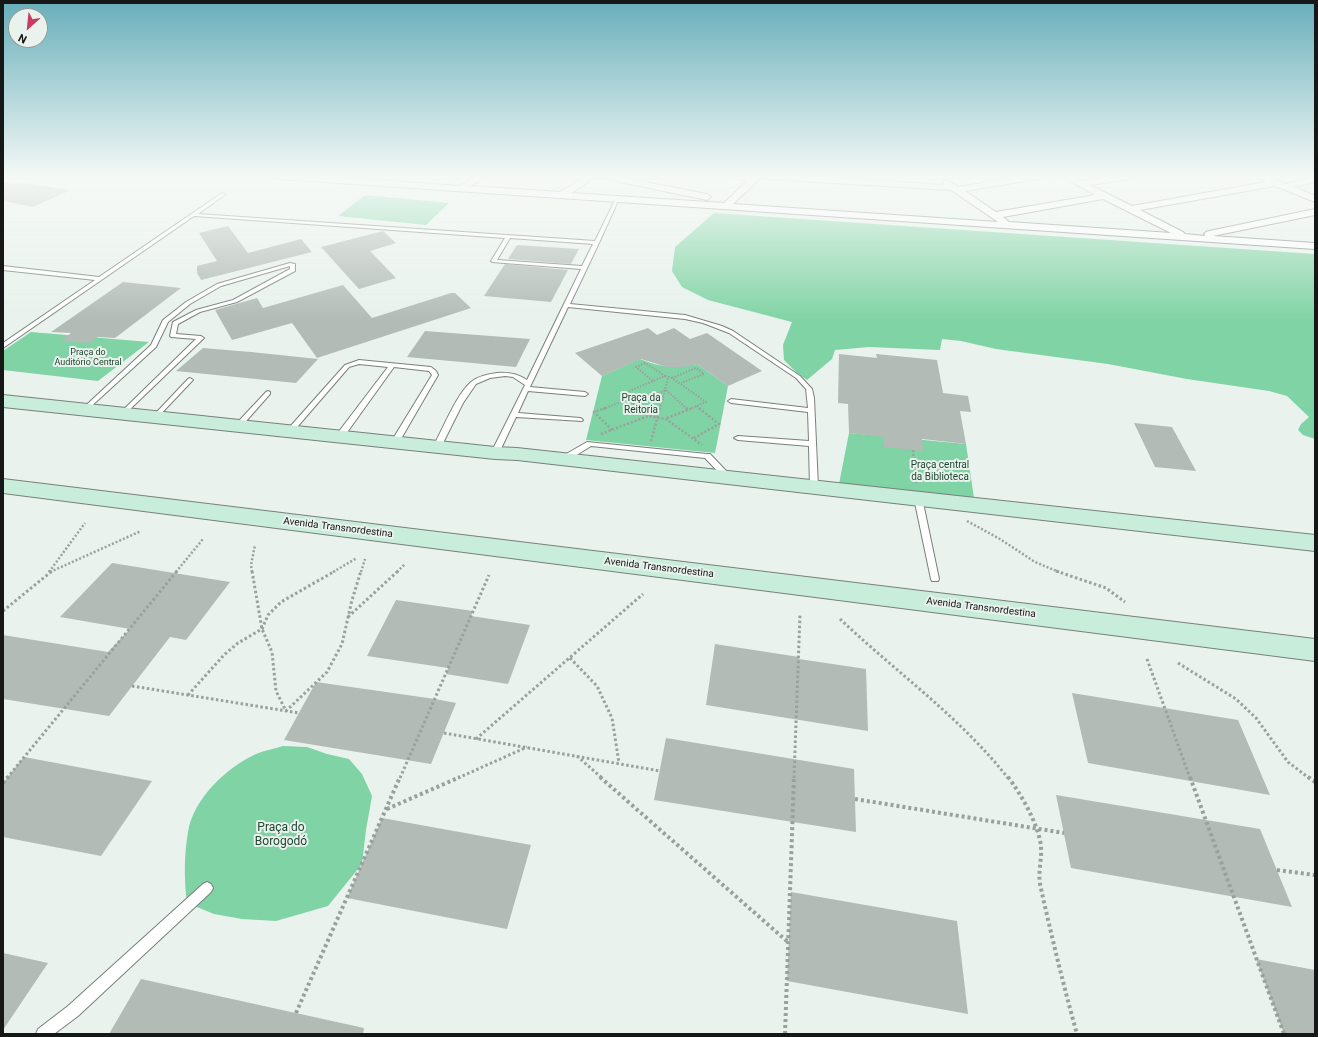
<!DOCTYPE html>
<html>
<head>
<meta charset="utf-8">
<style>
  body { margin:0 }
  #map { position:relative; width:1318px; height:1037px; overflow:hidden; background:#e9f2ec; font-family:Roboto,sans-serif }
  canvas { display:block }
  .frame { position:absolute; inset:0; border:4px solid #151816; pointer-events:none }
  .north { position:absolute; left:8px; top:8px; width:40px; height:40px; box-sizing:border-box; background:#e9f2ec; border:1px solid #949b96; border-radius:50%; rotate:207deg; font-size:11px; font-weight:700; line-height:16px; text-align:center; color:#151816 }
  .north::after { content:''; display:block; margin:auto; width:14px; height:18px; background:#c93b62; clip-path:polygon(50% 0,100% 100%,50% 72%,0 100%) }
</style>
</head>
<body>
<div id="map">
<canvas width="1318" height="1037"></canvas>
<div class="frame"></div>
<div class="north">N</div>
</div>
<script>
const context = document.querySelector('canvas').getContext('2d');
context.lineJoin = 'round';
function paint(path, color) {
  context.fillStyle = color;
  context.fill(path, 'evenodd');
}
function strokePath(path, color, width, dash) {
  context.strokeStyle = color;
  context.lineWidth = width;
  context.lineCap = dash ? 'butt' : 'round';
  context.setLineDash(dash || []);
  context.stroke(path);
}
function drawText(font, color, halo, rows, align = 'center') {
  context.font = font + ' Roboto,sans-serif';
  context.lineWidth = 4;
  context.setLineDash([]);
  context.textBaseline = 'middle';
  context.strokeStyle = halo;
  context.fillStyle = color;
  for (const [text, x, y, turn = 0] of rows) {
    context.save();
    context.translate(x, y);
    context.rotate((+turn || 0) * Math.PI / 180);
    context.textAlign = isNaN(turn) ? turn : align;
    if (halo) context.strokeText(text, 0, 0);
    context.fillText(text, 0, 0);
    context.restore();
  }
}
paint(new Path2D(`
  M365 195 449 203 426 225 338 216Z
  M714 213 1315 254V439L1303 435 1298 430 1301 424 1309 417 1287 396 1269 391 1187 379 1108 364 996 349 961 341 942 339 940 350 869 347 835 350 832 359 807 380 797 373 784 360 783 345 792 322 708 300 682 287 672 271 675 247Z
  M31 332 149 342 98 381 3 370V351Z
  M640 359C662 368 674 368 697 364L728 386 715 453 586 440 602 376Z
  M849 433 966 444 975 505 839 484Z
  M283 746 307 747 327 754 349 759 362 774 372 796 366 830 362 864 328 906 276 921 242 919 214 914 187 903C184 880 184 855 188 832 193 799 227 767 256 754 265 750 274 749 283 746Z`), '#80d3a4');
paint(new Path2D(`
  M3 182 13 184 18 182 71 190 33 207 3 201Z
  M228 226 248 253 301 239 312 252 201 280 197 273V266L217 261 199 233Z
  M383 231 396 243 370 251 396 278 359 289 321 247Z
  M517 245 579 249 571 264 508 259Z
  M505 264 568 270 551 302 484 296Z
  M123 282 181 288 115 338 98 337 89 343 61 341 71 333 51 332Z
  M343 285 372 318 451 293H455L471 308 317 358 292 323 232 340 215 310 257 298 263 308Z
  M648 328 657 335 674 328 690 339 707 333 762 371 728 386 697 364 682 367H667L641 359 602 376 575 353Z
  M425 331 530 339 516 367 407 357Z
  M203 348 251 352 318 359 296 383 176 371Z
  M839 354 877 358 876 354 937 360 943 393 968 396 971 412 960 411 966 444 922 439 923 451 884 447V437L849 433 848 404 838 403Z
  M1134 423 1172 427 1196 471 1155 467Z
  M112 563 230 582 186 640 170 637 109 716 3 699V635L108 652 130 629 60 617Z
  M396 600 473 611 471 616 530 625 508 684 446 674 448 668 367 656Z
  M715 644 799 657V659L866 669 868 731 706 705Z
  M316 682 435 699 456 703 431 764 284 740Z
  M1072 693 1238 720 1270 795 1088 763Z
  M666 738 854 769 856 832 654 800Z
  M24 757 152 781 101 856 3 837V783Z
  M1056 795 1260 829 1292 907 1071 868Z
  M382 818 531 845 507 929 347 898Z
  M791 892 957 921 968 1014 787 981Z
  M3 953 48 963 3 1030Z
  M1256 959 1315 970V1034H1284Z
  M141 979 364 1028 363 1034H109Z`), '#b2bbb6');
const lane = new Path2D(`
  M222 193 226 194 198 214 595 241 614 202 618 201 599 243 570 304 685 315 722 326 733 331 800 376 812 389 814 398 818 487 814 490 810 487 809 446 738 440 734 438 738 436 809 441 808 412 731 403 728 401 731 399 808 408 806 389 796 378 729 333 703 323 685 319 568 307 530 387 585 392 588 394 585 396 528 391 518 413 580 418 582 419 583 420 582 421 516 417 499 453 498 455H492L491 453 525 385 513 377 505 376 490 378 476 384 463 403 441 447 437 449H434L433 447C443 429 456 395 471 382 478 376 489 374 497 373 509 372 518 374 527 380L581 269 492 262 491 261 505 238 194 216 3 348V343L95 280 3 270V266L99 277ZM510 238 593 244 582 266 497 260Z
  M290 263 295 264V271L237 302 200 312 178 324 176 334 201 336 204 338 124 415H120L119 414 196 339 171 337 170 336 173 322 196 310 233 300 290 269V266L221 286 190 304 168 322 156 347 86 411H82V409L151 345 163 320 186 302 217 284Z
  M359 360 431 367 436 371 438 375 398 444H395L391 442 432 375 429 371 394 367 343 438H340L336 436 337 434 388 367 359 364 349 367 292 433H288L286 431 288 429 345 365Z
  M190 378 193 380 192 381 157 418H153L152 417 153 416 188 379Z
  M268 391 270 392V394L240 428H236L235 426 236 424 266 392Z
  M587 442 707 454H710L732 477 728 480 725 479 705 458 591 446 567 461H561L560 459 561 457Z
  M918 495 922 498 939 579 938 581H932L931 579 914 498Z
  M207 882 211 884 213 888 211 892 78 1016 54 1034H36L38 1029 68 1006 203 884Z`);
const street = new Path2D(`
  M274 176H320L460 186 476 176H487L471 186 560 192 586 176H614L707 194 711 197 707 200 596 177 571 193 724 203 747 181 731 176H810L943 185V181L946 180 959 187 1022 176H1042L1038 179 965 191 996 212 1095 195 1061 176H1072L1082 181 1114 176H1136L1132 179 1090 185 1132 206 1266 182 1262 179 1266 176 1286 184 1315 176V182L1294 187 1315 196V202L1275 186 1140 210 1183 232 1185 234 1205 236 1204 234 1206 232 1209 231 1315 209V215L1213 236 1315 243V249L278 179ZM762 177 765 179 951 190 998 222 733 204ZM1103 199 1171 233 1009 222 1003 217Z`);
const secondary = new Path2D(`
  M3 395 495 447 517 448 1315 535V551L517 460 495 459 3 407Z
  M3 479 1315 639V661L3 493Z`);
strokePath(lane, '#78807b', 2);
strokePath(street, '#78807b', 2);
strokePath(secondary, '#78807b', 2);
strokePath(new Path2D(`
  M665 376 672 378 706 402 690 409
  M672 378 696 368 704 374 681 383
  M666 390 687 409
  M633 404 666 390
  M697 406 700 409
  M603 409 628 399
  M639 409 622 394 665 376 645 363 636 367 653 381
  M660 409 668 378`), '#9aa19c', 2, [1.5, 1.5]);
strokePath(new Path2D(`
  M606 408 594 412 612 430
  M637 408 647 416
  M686 408 689 410
  M667 418 693 408
  M601 434 648 416 666 419 702 445
  M694 438 719 424 699 408
  M651 441 660 408
  M913 450 916 483
  M967 521 1000 539 1035 562 1059 572
  M49 572 85 523
  M50 572 141 531
  M176 572 203 539
  M252 572 251 565 255 545
  M333 572 357 558
  M361 572 365 559
  M397 572 405 564`), '#9aa19c', 2.5, [2, 2]);
strokePath(new Path2D(`
  M252 571 262 629 272 652 276 691 286 711 327 672 342 644 352 600 361 571
  M1056 571 1106 588 1125 602
  M49 572 50 571
  M3 611 52 571
  M348 617 398 571
  M840 619C896 672 960 717 1008 778
  M570 658 597 686 612 718 619 763
  M1147 659 1190 778
  M1178 663 1236 699 1256 718 1288 762 1309 778
  M132 686 299 713
  M188 695 224 655 238 643 262 629 268 615 281 602 335 571
  M444 733 660 771
  M476 739 643 594
  M577 756 602 778
  M7 778 177 571
  M400 778 489 575
  M458 778 527 747
  M794 778 800 614`), '#9aa19c', 3, [2.5, 2.5]);
strokePath(new Path2D(`
  M600 777 789 943
  M1008 777C1021 794 1039 825 1041 847 1042 859 1038 871 1040 884 1051 934 1063 984 1077 1034
  M1190 777 1284 1034
  M1308 777 1315 782
  M3 783 8 777
  M855 799 1064 833
  M387 809 460 777
  M1277 870 1315 875
  M296 1013 400 777
  M785 1034 794 777`), '#9aa19c', 4, [3, 3]);
paint(lane, '#fff');
paint(street, '#fff');
paint(secondary, '#c9eddb');
const sky = context.createLinearGradient(0, 0, 0, 321);
sky.addColorStop(0, '#67aeba');
sky.addColorStop(0.55, '#f5f9f6');
sky.addColorStop(1, '#f5f9f600');
context.fillStyle = sky;
context.fillRect(0, 0, 1318, 321);
drawText('9px', '#1e4631', '#e9f2ec', [
  ["Praça do",88,353],
  ["Auditório Central",88,363]
]);
drawText('10px', '#1e4631', '#e9f2ec', [
  ["Praça da",641,398],
  ["Reitoria",641,410],
  ["Praça central",940,465],
  ["da Biblioteca",940,477]
]);
drawText('10px', '#151816', '#e9f2ec', [
  ["Avenida Transnordestina",338,528,7],
  ["Avenida Transnordestina",659,568,7],
  ["Avenida Transnordestina",981,608,7]
]);
drawText('12px', '#1e4631', '#e9f2ec', [
  ["Praça do",281,828],
  ["Borogodó",281,842]
]);
</script>
</body>
</html>
